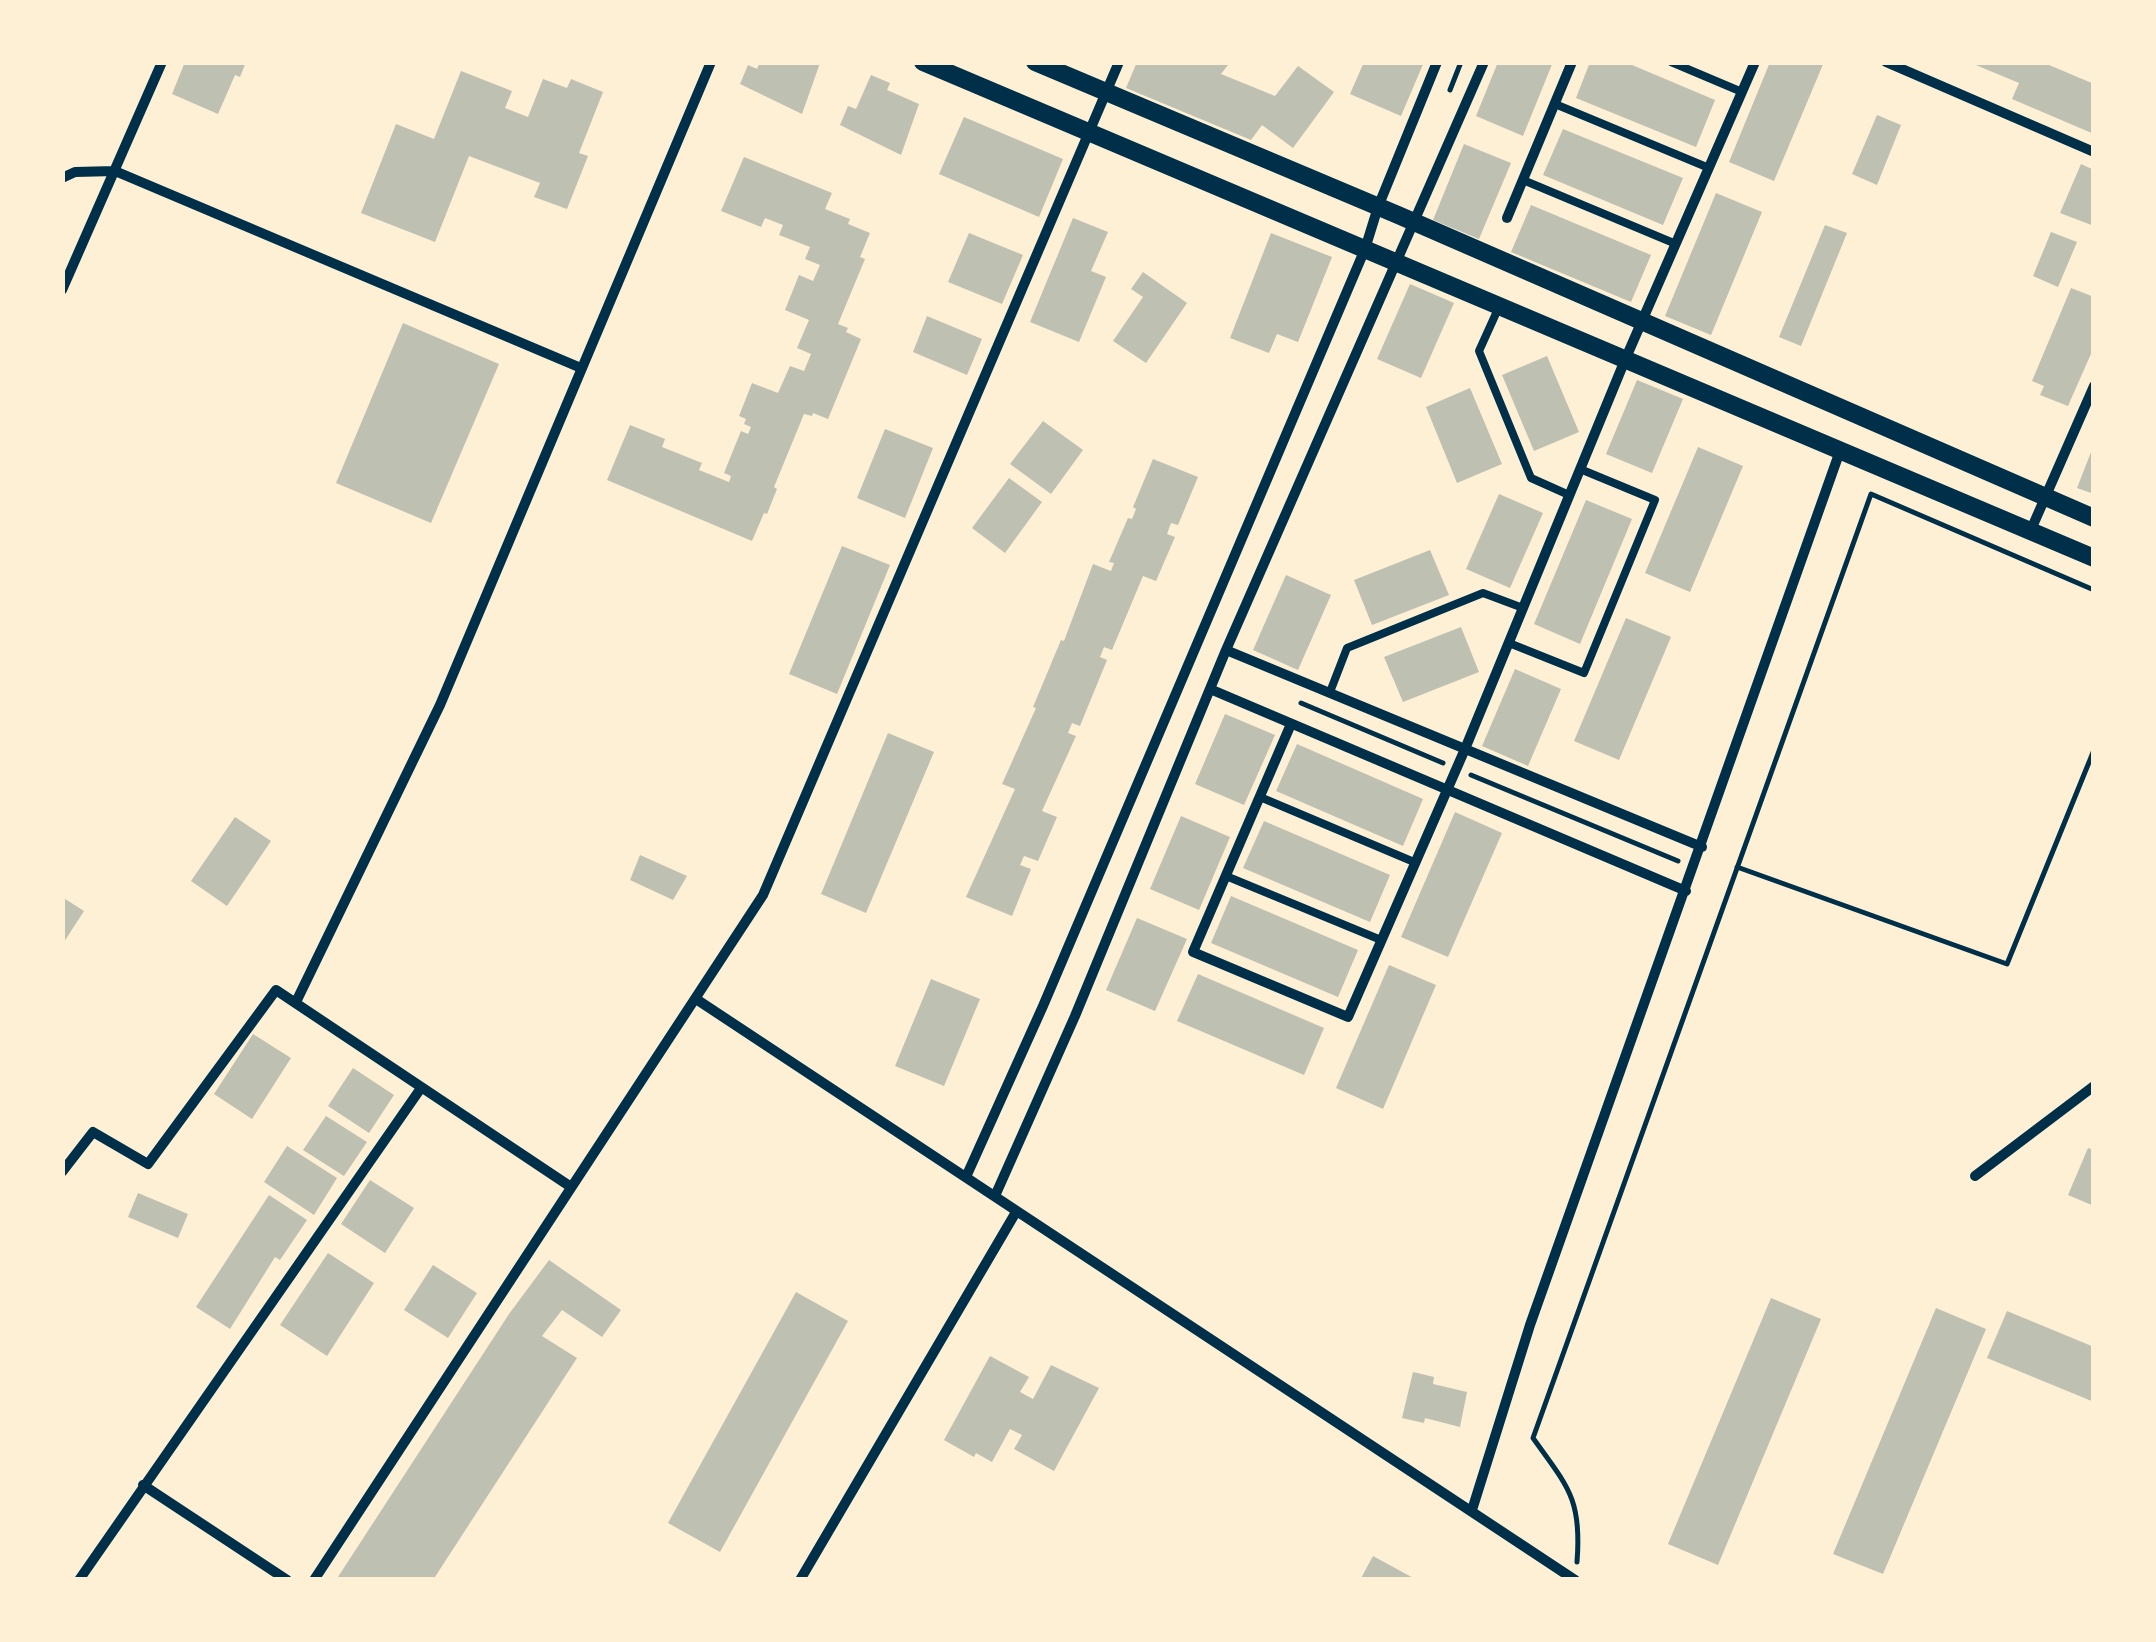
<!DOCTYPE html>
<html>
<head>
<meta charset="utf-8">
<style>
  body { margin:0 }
  #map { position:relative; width:2156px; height:1642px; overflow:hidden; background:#fdf0d5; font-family:Signika,sans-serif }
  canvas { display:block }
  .frame { position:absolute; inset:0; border:65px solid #fdf0d5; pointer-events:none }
</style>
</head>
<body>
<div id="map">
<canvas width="2156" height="1642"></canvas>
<div class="frame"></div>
</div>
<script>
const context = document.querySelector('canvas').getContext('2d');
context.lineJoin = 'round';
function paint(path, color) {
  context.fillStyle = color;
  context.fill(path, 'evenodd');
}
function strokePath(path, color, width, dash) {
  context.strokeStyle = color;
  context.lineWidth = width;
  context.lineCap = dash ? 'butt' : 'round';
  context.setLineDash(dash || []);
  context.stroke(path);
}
paint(new Path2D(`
  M185 62H246L240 77 235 75 218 114 172 94Z
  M760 62 820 63 802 114 740 84 748 65 757 69Z
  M1137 62H1222L1228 65 1221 74 1275 96 1298 66 1334 92 1293 148 1262 125 1251 140 1126 88Z
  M1364 62H1424L1401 116 1350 94Z
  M1498 62H1553L1523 136 1476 116Z
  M1590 62H1625L1715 100 1696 147 1576 98Z
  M1770 62H1824L1774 181 1729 162Z
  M2042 62 2094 84V134L2012 99 2019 83 1971 63Z
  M461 71 512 91 505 108 528 117 543 79 567 88 571 79 603 92 579 153 588 156 567 209 534 197 540 183 469 156 435 242 361 213 396 124 434 139Z
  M871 75 890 83 887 90 919 104 901 155 840 125 848 106 856 109Z
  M1877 115 1901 125 1877 185 1852 174Z
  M964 117 1063 159 1039 217 939 174Z
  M1563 129 1683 178 1663 225 1543 175Z
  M1464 144 1511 163 1479 239 1433 220Z
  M744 157 832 193 825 209 850 219 848 224 870 233 860 257 865 259 838 324 848 328 846 332 861 339 828 419 813 413 812 416 804 414 774 487 777 489 767 514 764 513 752 541 607 480 630 425 665 439 662 447 702 463 699 470 729 482 731 476 724 473 741 431 748 434 751 427 744 424 746 419 739 416 752 383 778 393 790 366 804 371 811 354 797 348 809 320 785 310 799 275 813 281 820 265 805 259 810 247 779 235 783 225 765 218 761 227 721 211Z
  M2081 164 2094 170V226L2060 213Z
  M1716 193 1762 212 1711 335 1665 316Z
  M1531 205 1651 255 1631 302 1511 252Z
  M1073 218 1108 232 1091 271 1106 277 1079 342 1030 322Z
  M1825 225 1847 233 1801 346 1779 337Z
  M2051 232 2077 242 2058 287 2033 276Z
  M969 233 1023 255 1002 304 948 282Z
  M1271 233 1332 257 1298 342 1277 334 1269 353 1230 338Z
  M1143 272 1187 303 1146 363 1113 341 1143 297 1131 289Z
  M1410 284 1454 303 1421 378 1377 359Z
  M2071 288 2094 297V347L2068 406 2040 395 2044 386 2032 381Z
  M927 316 982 339 967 375 913 352Z
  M403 323 499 364 431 523 336 483Z
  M1547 356 1579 432 1534 451 1502 375Z
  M1637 380 1683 399 1652 473 1606 454Z
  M1470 388 1502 464 1457 483 1426 407Z
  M1043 421 1083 450 1051 494 1010 464Z
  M885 429 933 448 905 518 857 498Z
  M1698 447 1743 466 1690 592 1645 573Z
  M2093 447H2094V494L2077 488Z
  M1153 459 1198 477 1178 525 1171 523 1167 534 1175 537 1156 581 1143 576 1112 650 1104 647 1100 657 1107 660 1080 726 1072 723 1068 733 1076 736 1042 811 1057 817 1038 861 1024 856 1020 865 1031 869 1012 916 966 897 1015 789 1002 784 1036 708 1033 707 1061 640 1064 641 1093 564 1111 571 1114 563 1109 562 1128 518 1132 519 1136 509 1133 507Z
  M1009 478 1042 502 1005 553 972 528Z
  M1499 494 1543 513 1510 588 1466 569Z
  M1586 500 1632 519 1580 644 1534 624Z
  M842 546 890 565 837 694 789 674Z
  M1430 550 1449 595 1372 625 1354 580Z
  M1286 575 1331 595 1298 670 1253 650Z
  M1626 618 1671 637 1619 760 1574 741Z
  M1461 627 1479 672 1403 702 1384 657Z
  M1515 669 1561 689 1528 766 1482 746Z
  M1225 714 1275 735 1244 805 1195 784Z
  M888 733 934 752 866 913 821 894Z
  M1297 744 1423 799 1403 846 1276 791Z
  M1455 812 1502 833 1448 957 1401 937Z
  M1181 816 1230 837 1199 910 1150 889Z
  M235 817 271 841 227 906 191 881Z
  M1264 821 1390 875 1370 922 1243 868Z
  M640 855 687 876 673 900 630 880Z
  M1231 896 1358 950 1338 997 1211 943Z
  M62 897 84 911 62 945Z
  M1137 918 1187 939 1155 1011 1106 990Z
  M1389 965 1436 985 1383 1109 1336 1088Z
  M1198 974 1324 1028 1304 1075 1177 1021Z
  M931 979 980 999 944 1086 895 1066Z
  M253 1034 291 1058 252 1119 214 1094Z
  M353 1068 394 1095 369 1133 328 1106Z
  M326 1116 367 1142 344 1176 303 1150Z
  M287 1146 337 1178 314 1215 264 1182Z
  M2088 1148 2094 1150V1206L2068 1195Z
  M370 1180 414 1208 385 1253 341 1224Z
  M138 1193 188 1214 178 1238 128 1217Z
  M269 1195 307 1220 280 1260 275 1257 230 1329 196 1307Z
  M328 1253 374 1283 327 1356 280 1325Z
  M549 1260 621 1310 602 1337 562 1310 542 1336 577 1358 433 1580H336L509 1314Z
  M433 1265 477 1293 448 1338 404 1310Z
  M796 1292 848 1321 720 1552 668 1523Z
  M1771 1298 1821 1319 1718 1565 1668 1544Z
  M1936 1308 1986 1329 1883 1574 1833 1554Z
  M2007 1311 2094 1347V1402L1987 1358Z
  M990 1356 1029 1377 1020 1392 1033 1399 1051 1365 1099 1388 1054 1471 1014 1449 1022 1435 1010 1429 992 1462 976 1453 974 1457 944 1440Z
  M1413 1372 1434 1377 1433 1384 1467 1392 1460 1427 1425 1418 1424 1423 1402 1418Z
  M1373 1556 1417 1580H1360Z`), '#bec0b2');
strokePath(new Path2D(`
  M1450 90 1461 62
  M1301 703 1443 763
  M1471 775 1678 861
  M1737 867 2007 964 2094 750
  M1577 1562C1582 1499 1568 1487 1533 1438L1871 494 2094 590`), '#003049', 5);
strokePath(new Path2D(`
  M1671 62 1742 92
  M1555 104 1709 168
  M1523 180 1676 244
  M1498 309 1479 351 1531 478 1569 495
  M1509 643 1584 673 1655 500 1580 469
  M1330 692 1347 648 1483 593 1523 608
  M1260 797 1414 862
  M1226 876 1381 940`), '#003049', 8);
strokePath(new Path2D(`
  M1886 62 2094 152
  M62 178 75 172 115 171 581 368
  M1507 218 1572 62
  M62 290 162 62
  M2030 532 2094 386
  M1226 650 1702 847
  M1210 689 1686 891
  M1291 724 1193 952 1348 1017 1465 749 1625 360 1755 62
  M696 999 1575 1580
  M296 1002 440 705 711 62
  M62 1172 93 1132 148 1164 276 990 571 1187
  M1975 1176 2094 1086
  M966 1177 1043 1006 1365 249 1378 207 1437 62
  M995 1196 1075 1016 1226 650 1484 62
  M143 1485 287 1580
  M1472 1510 1530 1325 1840 451
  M79 1580 421 1088
  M314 1580 763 895 1119 62
  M800 1580 1016 1212`), '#003049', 10);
strokePath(new Path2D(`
  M923 62 2094 558
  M1035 62 1398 215 2094 518`), '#003049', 18);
</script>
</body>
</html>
